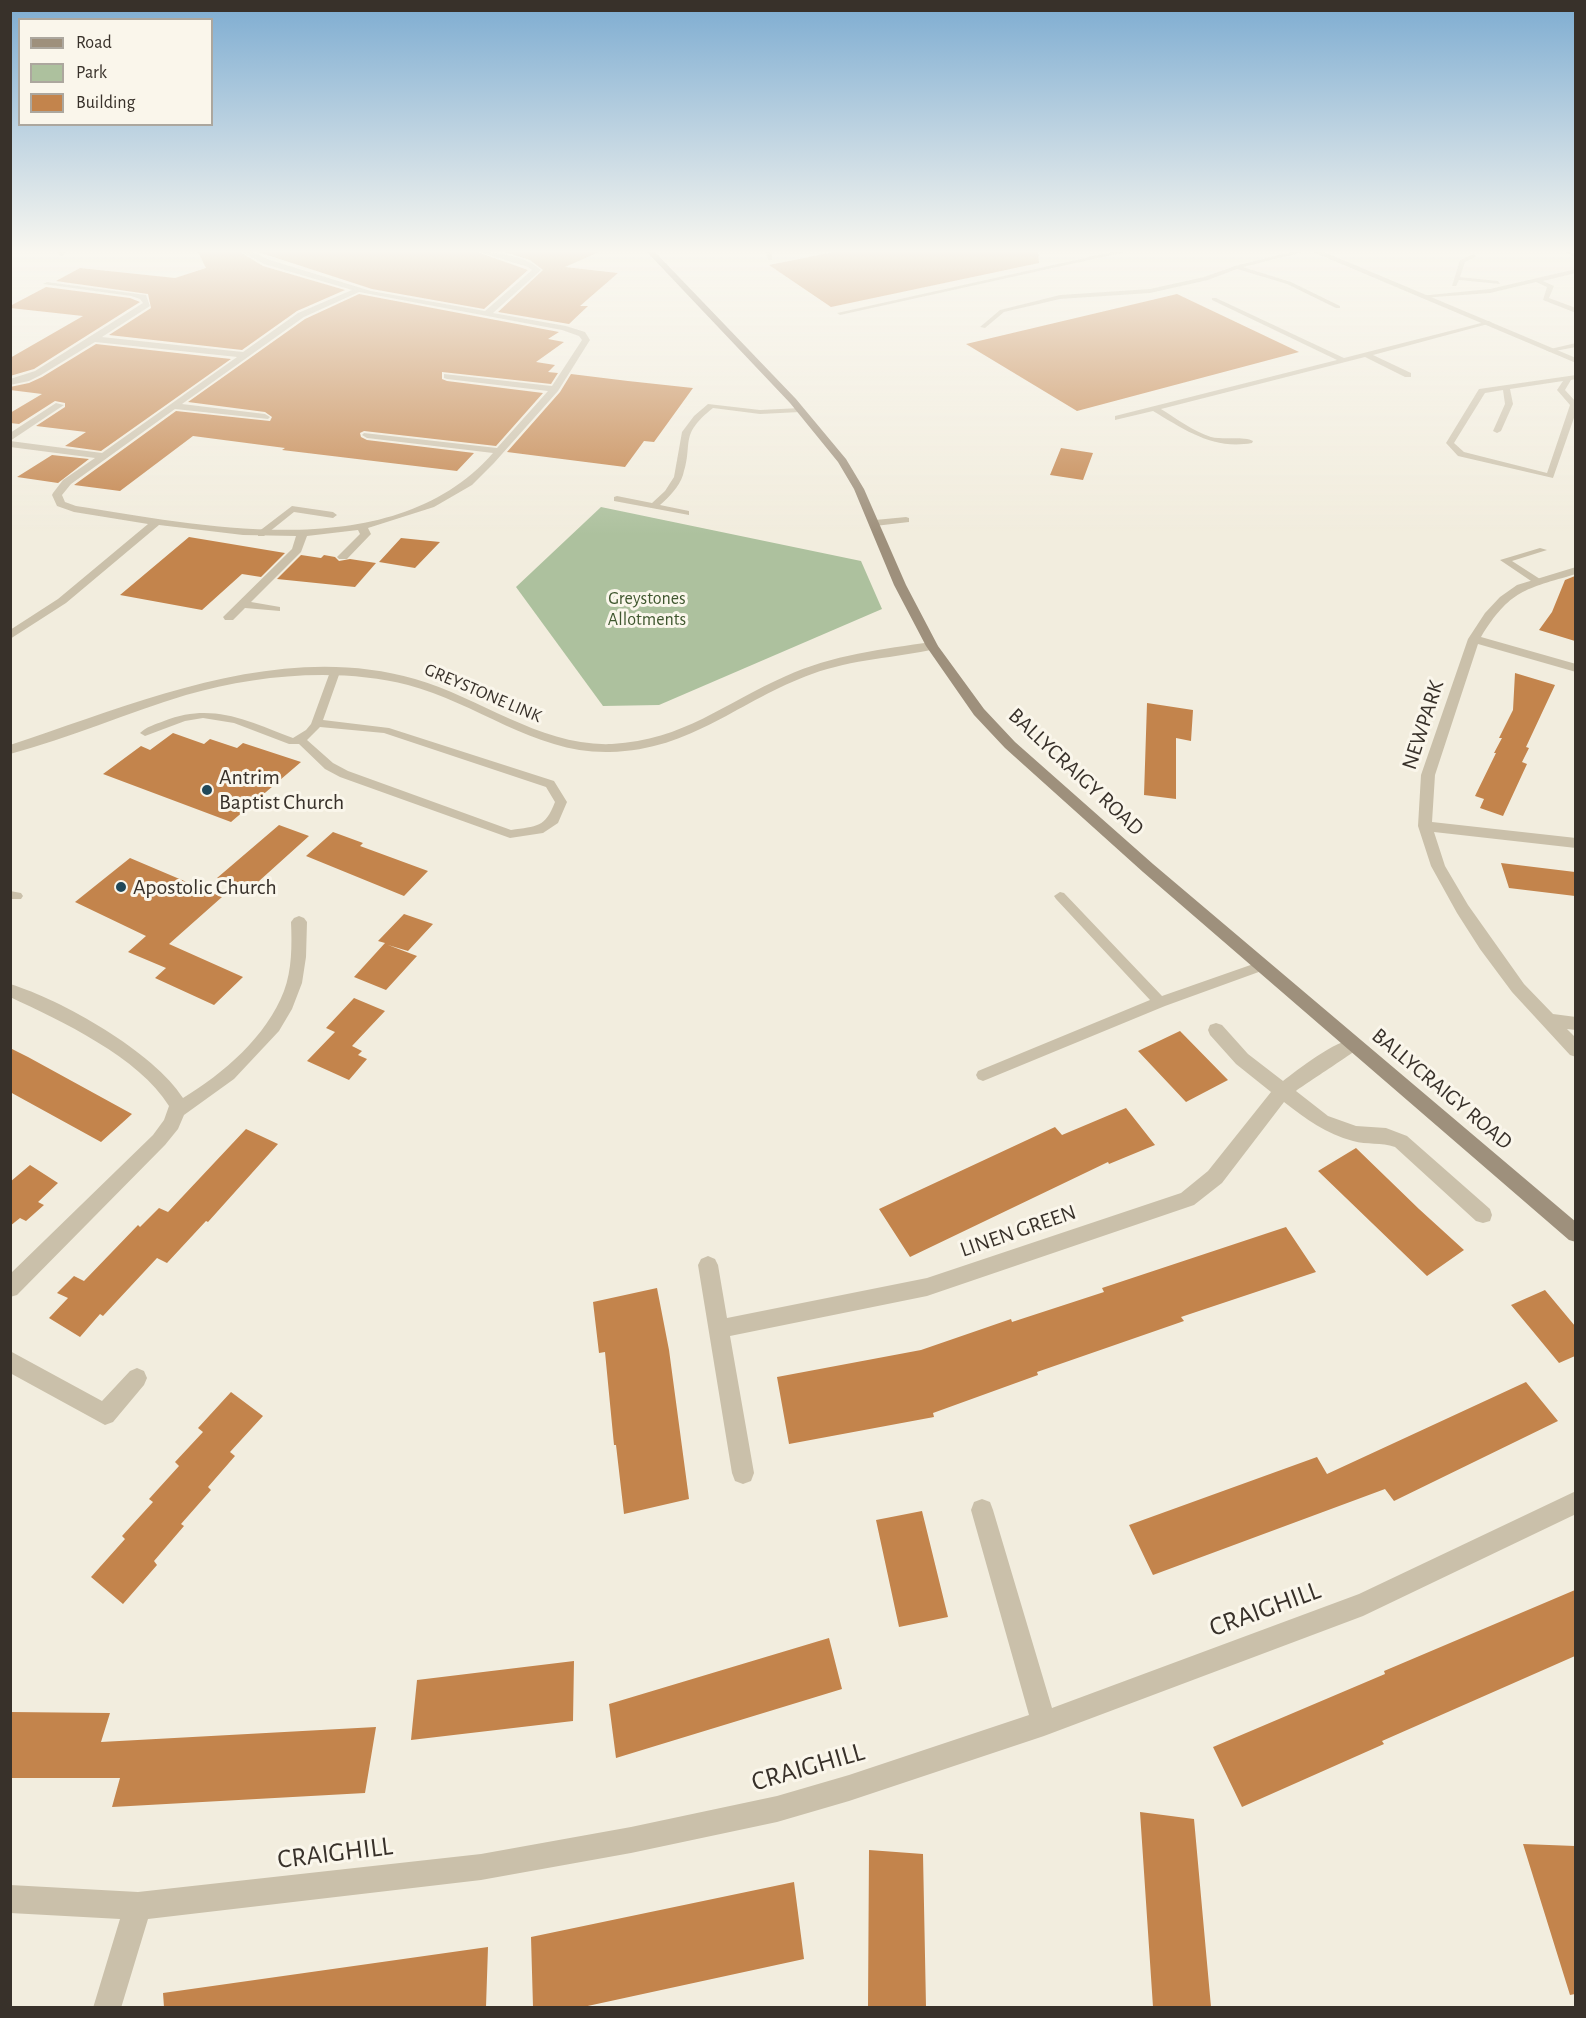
<!DOCTYPE html>
<html>
<head>
<meta charset="utf-8">
<style>
  body { margin:0 }
  #map { position:relative; width:1586px; height:2018px; overflow:hidden; background:#f2edde; font-family:"Alegreya Sans",sans-serif }
  canvas { display:block }
  .frame { position:absolute; inset:0; border:12px solid #38312a; pointer-events:none }
  .legend { position:absolute; left:18px; top:18px; width:195px; height:108px; box-sizing:border-box; background:#faf6eb; border:2px solid #aca79e; margin:0; padding:8px 10px; list-style:none; font-size:18px; color:#38312a }
  .legend li { display:flex; align-items:center; gap:12px; height:30px }
  .legend b { width:30px; border:2px solid #aca79e }
</style>
</head>
<body>
<div id="map">
<canvas width="1586" height="2018"></canvas>
<div class="frame"></div>
<ul class="legend">
<li><b style="height:8px;background:#9e907c"></b>Road</li>
<li><b style="height:16px;background:#adc19e"></b>Park</li>
<li><b style="height:16px;background:#c3844c"></b>Building</li>
</ul>
</div>
<script>
const context = document.querySelector('canvas').getContext('2d');
context.lineJoin = 'round';
function paint(path, color) {
  context.fillStyle = color;
  context.fill(path, 'evenodd');
}
function strokePath(path, color, width, dash) {
  context.strokeStyle = color;
  context.lineWidth = width;
  context.lineCap = dash ? 'butt' : 'round';
  context.setLineDash(dash || []);
  context.stroke(path);
}
function drawText(font, color, halo, rows, align = 'center') {
  context.font = font + ' "Alegreya Sans",sans-serif';
  context.lineWidth = 6;
  context.setLineDash([]);
  context.textBaseline = 'middle';
  context.strokeStyle = halo;
  context.fillStyle = color;
  for (const [text, x, y, turn = 0] of rows) {
    context.save();
    context.translate(x, y);
    context.rotate((+turn || 0) * Math.PI / 180);
    context.textAlign = isNaN(turn) ? turn : align;
    if (halo) context.strokeText(text, 0, 0);
    context.fillText(text, 0, 0);
    context.restore();
  }
}
paint(new Path2D(`
  M601 507 861 561 882 609 659 705 603 706 516 587Z`), '#adc19e');
paint(new Path2D(`
  M198 252H240L263 266 345 290 297 311 242 350 109 335 151 308 148 294 56 281 80 268 175 278 206 268Z
  M258 252H477L528 270 484 309 372 289Z
  M505 252H599L565 267 618 273 580 306H588L569 324 498 312 543 270 530 260Z
  M834 252H1038L1039 263 831 307 769 265Z
  M46 287 130 298 140 302 34 369 10 376V358L83 316 10 308V306Z
  M359 294 559 332 548 339 564 342 536 362 555 365 548 372 558 373 551 384 442 372V379L447 381 543 393 496 446 364 431 360 433 361 437 367 440 474 453 457 471 282 450 285 448 193 436 120 491 74 485 176 411 270 421 272 417 265 412 188 402 305 319Z
  M1177 294 1299 352 1077 411 966 344Z
  M96 344 231 359 101 451 65 446 86 432 36 426 65 407V403L55 401 19 424 10 423V413L42 394 10 390V387L29 383 42 377Z
  M571 374 628 381 693 388 654 442 644 441 625 467 507 452 560 392Z
  M1061 448 1093 453 1083 480 1050 475Z
  M52 455 89 459 58 483 17 477Z
  M189 537 285 553 261 577 242 574 202 610 120 595Z
  M401 538 440 542 415 568 379 562Z
  M301 555 321 558 324 555 335 557 339 561 350 559 376 563 355 587 277 579Z
  M1575 576V641L1539 630 1552 612 1565 580Z
  M1515 673 1555 685 1526 747 1529 748 1522 762 1527 764 1503 816 1480 808 1484 799 1475 796 1496 753H1494L1502 738H1499L1513 710Z
  M1147 703 1193 710 1191 741 1176 738V799L1144 795Z
  M173 733 204 744 210 739 237 748 243 743 301 762 231 822 103 774 141 746 150 750Z
  M279 825 309 836 248 891 217 878Z
  M333 832 363 843 360 846 428 871 404 896 306 856Z
  M130 858 222 897 169 944 243 977 214 1005 155 978 166 968 128 952 146 936 75 902Z
  M1501 863 1575 872V896L1509 888Z
  M404 914 433 924 408 951 388 945 417 956 386 990 354 977 385 943 378 941Z
  M354 998 385 1011 352 1046 362 1051 358 1055 367 1059 349 1080 307 1061 335 1032 326 1028Z
  M1180 1031 1228 1080 1186 1102 1138 1051Z
  M10 1048 28 1057 132 1114 101 1142 10 1092Z
  M1126 1108 1155 1145 1109 1164 1108 1162 910 1257 879 1209 1055 1127 1062 1135Z
  M246 1129 278 1144 208 1222 206 1221 167 1263 157 1258 103 1316 100 1314 80 1337 49 1318 68 1298 57 1293 74 1276 84 1281 138 1225 140 1227 159 1208 168 1212Z
  M1356 1148 1419 1209 1464 1250 1427 1276 1318 1171Z
  M30 1165 58 1183 38 1202 44 1205 26 1221 20 1218 10 1226V1182Z
  M1286 1227 1316 1272 1181 1317 1184 1321 1037 1372 1038 1375 933 1413 934 1417 789 1444 777 1377 921 1350 1011 1319 1012 1322 1104 1292 1102 1288Z
  M657 1288 669 1350 689 1499 624 1514 616 1445H614L605 1352 599 1353 593 1302Z
  M1545 1290 1575 1326V1356L1559 1363 1511 1305Z
  M1526 1382 1558 1421 1394 1501 1385 1489 1153 1575 1129 1525 1317 1457 1327 1474Z
  M231 1392 263 1416 230 1452 235 1456 208 1487 211 1490 181 1524 184 1526 154 1561 157 1565 123 1604 91 1577 125 1539 122 1536 153 1502 149 1499 179 1466 175 1462 203 1432 198 1428Z
  M922 1511 948 1617 899 1627 876 1520Z
  M1575 1590V1656L1382 1741 1384 1744 1242 1807 1213 1747 1385 1674 1384 1671Z
  M829 1638 842 1689 616 1758 609 1704Z
  M574 1661 573 1721 411 1740 417 1680Z
  M10 1712 110 1713 101 1742 376 1727 365 1793 112 1807 120 1778H10Z
  M1140 1812 1194 1819 1211 2007H1153Z
  M1523 1844 1575 1846V1994L1570 1995Z
  M869 1850 923 1854 926 2007H868Z
  M794 1882 804 1959 583 2007H533L531 1937Z
  M488 1947 486 2007H164L163 1993Z`), '#c3844c');
paint(new Path2D(`
  M766 252H772V260H768Z
  M1112 252H1125L840 315 837 313Z
  M1291 252H1303L1243 267 1291 282 1340 306V308H1336L1287 284 1237 269 1208 280 1150 293 1060 299 1004 312 985 328 980 327 1000 310 1060 295 1150 289 1204 277 1235 266Z
  M1565 252 1576 253V257L1566 253Z
  M1474 254 1476 257 1465 262 1460 277 1498 281 1500 284 1459 280 1456 286H1452L1460 260Z
  M1576 269V273L1543 281 1554 286 1549 298 1576 308V313L1543 300 1547 287 1536 282 1490 293 1422 298 1419 296 1490 289Z
  M1212 298H1216L1344 358 1489 321 1492 323 1373 355 1411 373V377H1405L1365 357 1161 409C1177 419 1193 431 1211 437 1223 440 1245 436 1253 441L1252 443C1213 450 1185 430 1153 411L1115 420V416L1337 360 1212 300Z
  M1576 343V347L1550 352 1546 350Z
  M1576 375V379L1571 380 1565 390 1576 402V412L1553 478 1458 456 1446 443 1479 389ZM1563 381 1557 390 1570 405 1547 473 1464 452 1454 443 1485 393 1503 390 1505 404 1493 431 1497 433 1501 431 1513 404 1510 389Z
  M708 404 760 410 800 408 804 410 800 412 760 414 713 408C678 436 694 442 683 475 679 487 669 497 660 505L689 511V515L614 501V497L617 496 652 503 665 491 674 477 682 432 694 416Z
  M292 506 333 512 337 515 333 518 294 512 264 536H258V532Z
  M906 517 909 518V522L875 526 871 523 875 520Z
  M1540 548 1547 550 1512 561 1540 579V583H1534L1500 560Z
  M335 669 340 672 323 720 389 728 554 781 567 802 558 823 543 833 510 838 340 777 325 769 299 744H289L234 723 203 718 185 721 145 736 140 733C146 727 156 724 164 721 213 702 247 721 293 738L306 730 311 724 330 672ZM320 727 384 733 546 787 555 802C545 828 537 826 511 830L348 771 333 763 307 740Z
  M10 891 21 893 23 896 21 899H10Z
  M1060 892 1064 893 1162 996 1262 961 1269 966 1267 969 1165 1006 988 1079 983 1081 978 1079 976 1075 978 1071 1150 1000 1056 899 1054 896Z`), '#cac0aa');
paint(new Path2D(`
  M57 252H65V254L61 256Z`), '#cac0aa');
paint(new Path2D(`
  M242 252H252L270 260 371 291 485 311 532 270 528 267 479 252C498 252 528 257 541 270L493 313 566 326 585 332 590 340 558 391 494 463 472 485 434 507 368 528 371 534 347 559H339L337 557 360 534 358 530 307 536 301 552 251 602 280 607V611L245 608 233 620H225L223 617 292 549 296 536 243 535 159 525 66 603 10 639V630L58 599 148 524 74 512 57 506 52 495 53 493 63 480 95 458 10 447V441L102 453 237 357 95 342 41 375 29 381 10 385V379L35 371 143 303 140 299 131 296 43 284 47 282 146 295 150 306 102 337 243 352 298 313 352 290 264 264ZM359 292 562 330 579 336 582 340 552 386 444 374V378L447 379 548 391 497 448 364 433 362 435 367 438 493 453C393 567 205 526 76 506L65 502 62 495 71 484 175 409 268 419 270 417 265 414 182 404 304 317Z
  M1313 252H1324L1576 358V363Z
  M56 403 64 405 10 441V433Z
  M1576 567V574C1525 589 1510 590 1481 637L1576 664V672L1478 644 1435 775 1432 822 1576 838V848L1434 832 1445 866 1468 905 1524 984 1553 1014 1576 1017V1030L1567 1029 1576 1038V1057L1570 1055 1512 992 1480 949 1457 913 1431 866 1418 826 1421 775 1468 639 1485 613 1500 597 1517 585Z
  M932 642 938 646 936 649C895 658 853 659 812 674 739 700 693 750 610 752 536 754 477 703 408 685 338 667 255 675 186 695 127 713 70 738 10 754V745C138 703 279 640 415 679 481 698 542 747 612 744 684 740 724 703 786 676 832 655 883 649 932 642Z
  M299 916 304 918 307 922 306 957 302 983 292 1009 279 1031 234 1079 184 1115 178 1129 165 1145 17 1295 10 1297V1274L153 1135 164 1120 169 1106C139 1057 61 1021 10 997V984C62 1000 154 1052 183 1098 223 1074 267 1036 284 991 292 970 292 945 291 922L294 918Z
  M1216 1023 1222 1025 1248 1054 1283 1081C1298 1070 1342 1034 1360 1040L1362 1045C1360 1049 1305 1084 1296 1091L1328 1116 1356 1126 1386 1128 1407 1136 1490 1209 1492 1215 1490 1221 1483 1223 1476 1221 1395 1147C1381 1142 1367 1145 1353 1141 1326 1134 1306 1119 1284 1102L1222 1183 1194 1205 927 1296 730 1336 754 1473 751 1481 743 1484 735 1481 732 1473 698 1265 701 1259 708 1256 715 1259 718 1265 727 1318 927 1278 1181 1193 1208 1171 1271 1092 1236 1064 1210 1035 1208 1030 1210 1025Z
  M10 1351 102 1401 130 1371 137 1368 144 1371 147 1378 144 1385 113 1422 105 1425 10 1373Z
  M1576 1491V1514L1363 1616 1044 1736 849 1801 777 1822 631 1853 481 1880 148 1919 121 2008H93L120 1919 10 1913V1885L138 1892 481 1854 631 1827 777 1796 849 1775 1029 1715 971 1510 974 1502 982 1499 990 1502 993 1510 1052 1708 1359 1594Z`), '#cac0aa');
paint(new Path2D(`
  M647 252H655L796 399 846 459 864 489 906 585 938 646 984 709 1015 742 1153 864 1576 1222V1242L1569 1240 1143 872 1005 748 974 715 926 646 894 585 854 489 838 462 790 403Z`), '#9e907c');
const sky = context.createLinearGradient(0, 0, 0, 535);
sky.addColorStop(0, '#7dacd1');
sky.addColorStop(0.47, '#f9f7f0');
sky.addColorStop(1, '#f9f7f000');
context.fillStyle = sky;
context.fillRect(0, 0, 1586, 535);
for (const [x, y, r, color] of [
  [207,790,6,"#204859"],
  [121,887,6,"#204859"]
]) {
  const dot = new Path2D();
  dot.arc(x, y, r, 0, 2 * Math.PI);
  context.fillStyle = color;
  context.fill(dot);
  strokePath(dot, '#faf6eb', 2);
}
drawText('18px', '#3e562e', '#faf6eb', [
  ["Greystones",647,599],
  ["Allotments",647,620]
]);
drawText('18px', '#38312a', '#faf6eb', [
  ["GREYSTONE LINK",483,693,23]
]);
drawText('22px', '#38312a', '#faf6eb', [
  ["NEWPARK",1423,725,-72],
  ["BALLYCRAIGY ROAD",1076,772,43],
  ["BALLYCRAIGY ROAD",1442,1089,40],
  ["LINEN GREEN",1018,1231,-19]
]);
drawText('22px', '#38312a', '#faf6eb', [
  ["Antrim",219,777],
  ["Baptist Church",219,802],
  ["Apostolic Church",133,887]
], 'left');
drawText('27px', '#38312a', '#faf6eb', [
  ["CRAIGHILL",1265,1609,-20],
  ["CRAIGHILL",808,1767,-16],
  ["CRAIGHILL",335,1853,-7]
]);
</script>
</body>
</html>
